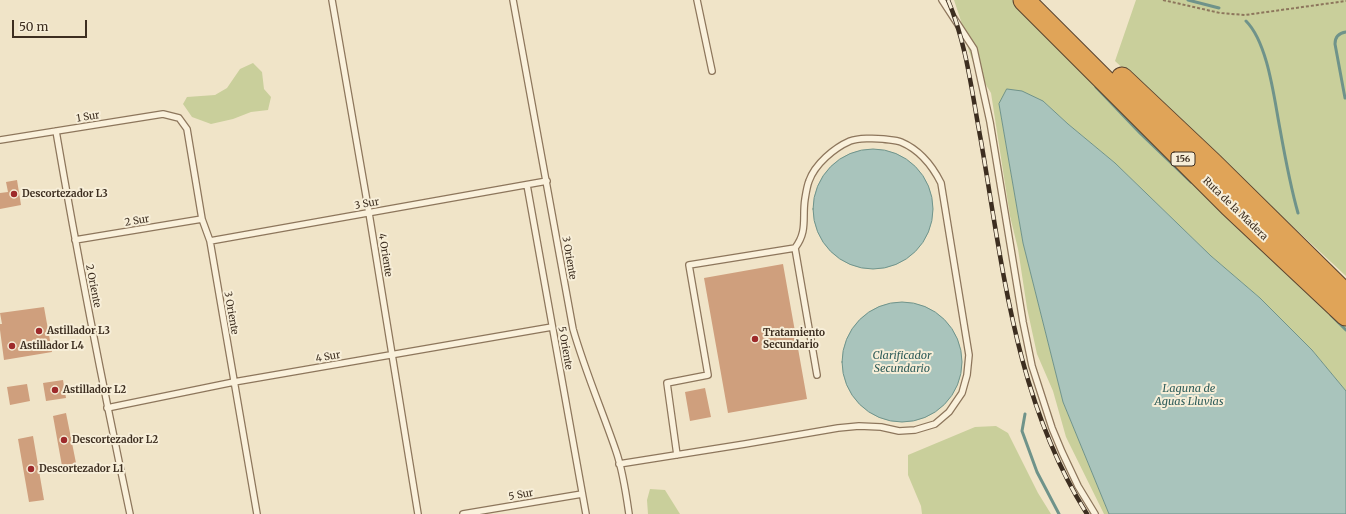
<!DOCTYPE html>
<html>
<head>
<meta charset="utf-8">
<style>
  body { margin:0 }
  #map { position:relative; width:1346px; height:514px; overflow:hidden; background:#f0e4c8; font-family:Merriweather,serif }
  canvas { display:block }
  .scale { position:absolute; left:12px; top:20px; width:75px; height:18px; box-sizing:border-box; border:2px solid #3d2e20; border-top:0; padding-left:5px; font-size:12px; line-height:14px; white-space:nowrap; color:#3d2e20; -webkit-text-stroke:3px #f7eed8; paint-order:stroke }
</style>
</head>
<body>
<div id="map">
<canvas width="1346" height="514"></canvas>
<div class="scale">50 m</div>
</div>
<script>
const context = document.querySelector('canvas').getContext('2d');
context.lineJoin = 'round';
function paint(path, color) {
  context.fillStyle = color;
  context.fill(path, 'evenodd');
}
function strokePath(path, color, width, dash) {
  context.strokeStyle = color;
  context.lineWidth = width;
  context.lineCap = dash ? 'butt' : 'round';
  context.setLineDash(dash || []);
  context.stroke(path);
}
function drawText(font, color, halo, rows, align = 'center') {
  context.font = font + ' Merriweather,serif';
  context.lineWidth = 4;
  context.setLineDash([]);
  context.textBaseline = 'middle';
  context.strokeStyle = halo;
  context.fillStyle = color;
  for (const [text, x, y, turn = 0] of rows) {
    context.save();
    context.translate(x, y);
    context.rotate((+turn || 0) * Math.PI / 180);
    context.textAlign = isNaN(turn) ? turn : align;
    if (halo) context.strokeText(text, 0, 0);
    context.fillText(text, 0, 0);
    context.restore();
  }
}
paint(new Path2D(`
  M954 0H1013L1144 131 1346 325V391L1312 350 1260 298 1211 256 1115 163 1068 124 1043 101 999 104 1023 243 1063 402 1109 514H1104L1066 437 1053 391 1037 354 1027 308 1018 249 1010 216 991 93 978 72 973 62 969 51 961 21Z
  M1136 0H1346V276L1115 61Z
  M253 63 262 72 264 89 271 97 268 110 251 112 233 119 211 124 192 117 183 104 187 97 215 95 227 88 240 69Z
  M996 426 1008 433 1038 493 1051 514H922L921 506 908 475V455L975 427Z
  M650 489 665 490 680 514H648L647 500Z`), '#c9cf9b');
const water = new Path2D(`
  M1007 89 1022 91 1043 101 1068 124 1115 163 1211 256 1260 298 1312 350 1346 391V514H1109L1063 402 1023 243 999 104Z
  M813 209a60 60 0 1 1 120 0a60 60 0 1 1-120 0Z
  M842 362a60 60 0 1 1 120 0a60 60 0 1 1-120 0Z`);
paint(water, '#a9c4bc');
strokePath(water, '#6f938a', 1);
strokePath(new Path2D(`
  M1188 0 1219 8
  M1246 21C1268 43 1274 98 1280 129 1285 157 1290 185 1298 213
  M1096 87 1140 133 1191 182
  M1345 98 1335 44C1335 37 1339 33 1346 32
  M1331 315 1346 330
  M1025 414 1022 431 1037 472 1059 514`), '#6f938a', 3);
paint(new Path2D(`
  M17 180 21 205 0 209V193L8 192 6 182Z
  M783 264 807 399 728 413 704 278Z
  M44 307 52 352 4 360 0 330V324H2L0 313Z
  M63 380 66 398 46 401 43 383Z
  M27 384 30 401 10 405 7 387Z
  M705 388 711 417 690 421 685 392Z
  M66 413 76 463 62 466 53 416Z
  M33 436 44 500 29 502 18 439Z`), '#cf9f7d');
const lane = new Path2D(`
  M332 0 369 213 418 514
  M513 0 573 329C585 371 602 410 616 451 623 471 626 493 629 514
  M697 0 712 71
  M942 0 974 49 990 122 1023 322 1032 366 1052 428 1062 452 1078 486 1095 514
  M56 131C78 259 103 387 130 514
  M0 140 163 114 179 118 187 129 202 219 210 241 257 514
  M527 185 586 514
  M75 240 202 219
  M210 241 547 181
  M107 408 234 382 552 327
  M677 455 667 383 708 375 689 265 795 248 817 375
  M619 464 745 444 838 428 859 426 881 427 899 431 915 430 935 424 949 412 962 393 967 375 969 355 941 183C932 165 920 150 901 142 896 140 889 140 883 139 875 138 858 138 850 141 834 148 815 164 809 181 807 186 806 193 805 199 802 218 808 231 795 248
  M463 514 582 494`);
const highway = new Path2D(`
  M1024 0 1230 206 1346 315
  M1122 78 1212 163 1346 295`);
strokePath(lane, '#8d765c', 8);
strokePath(highway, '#5b4430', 23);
strokePath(new Path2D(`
  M1163 0 1220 13 1245 15 1346 1`), '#8d765c', 2, [3, 2]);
strokePath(lane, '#faf1dc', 5.5);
strokePath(highway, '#e0a458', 21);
const rail = new Path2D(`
  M948 0C967 45 972 94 981 141 1003 269 1016 401 1087 514`);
strokePath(rail, '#3d2e20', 4.5);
strokePath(rail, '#f7eed8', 3, [9]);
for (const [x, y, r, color] of [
  [14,194,4,"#9e2a2b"],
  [39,331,4,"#9e2a2b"],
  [755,339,4,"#9e2a2b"],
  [12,346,4,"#9e2a2b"],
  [55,390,4,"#9e2a2b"],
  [64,440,4,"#9e2a2b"],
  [31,469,4,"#9e2a2b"]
]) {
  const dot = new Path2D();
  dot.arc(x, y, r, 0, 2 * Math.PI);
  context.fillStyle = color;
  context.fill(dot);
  strokePath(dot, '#f7eed8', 1.5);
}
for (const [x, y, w] of [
  [1183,159,24]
]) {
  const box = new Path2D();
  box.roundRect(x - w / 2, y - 7, w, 14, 3);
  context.fillStyle = '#f7eed8';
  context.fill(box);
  strokePath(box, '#3d2e20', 1);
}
drawText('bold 9px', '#3d2e20', null, [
  ["156",1183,159]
]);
drawText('10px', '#3d2e20', '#f7eed8', [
  ["1 Sur",88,117,-9],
  ["3 Sur",367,204,-10],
  ["Ruta de la Madera",1235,209,44],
  ["2 Sur",137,221,-9],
  ["4 Oriente",385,255,81],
  ["3 Oriente",569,258,80],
  ["2 Oriente",93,286,79],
  ["3 Oriente",231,313,80],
  ["5 Oriente",565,348,80],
  ["4 Sur",328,357,-10],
  ["5 Sur",521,495,-10]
]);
drawText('bold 10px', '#3d2e20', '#f7eed8', [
  ["Descortezador L3",22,194],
  ["Astillador L3",47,331],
  ["Tratamiento",763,333],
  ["Secundario",763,345],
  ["Astillador L4",20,346],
  ["Astillador L2",63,390],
  ["Descortezador L2",72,440],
  ["Descortezador L1",39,469]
], 'left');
drawText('italic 11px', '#2f5d5a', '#f7eed8', [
  ["Clarificador",902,356],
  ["Secundario",902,369],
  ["Laguna de",1189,389],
  ["Aguas Lluvias",1189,402]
]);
</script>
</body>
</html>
